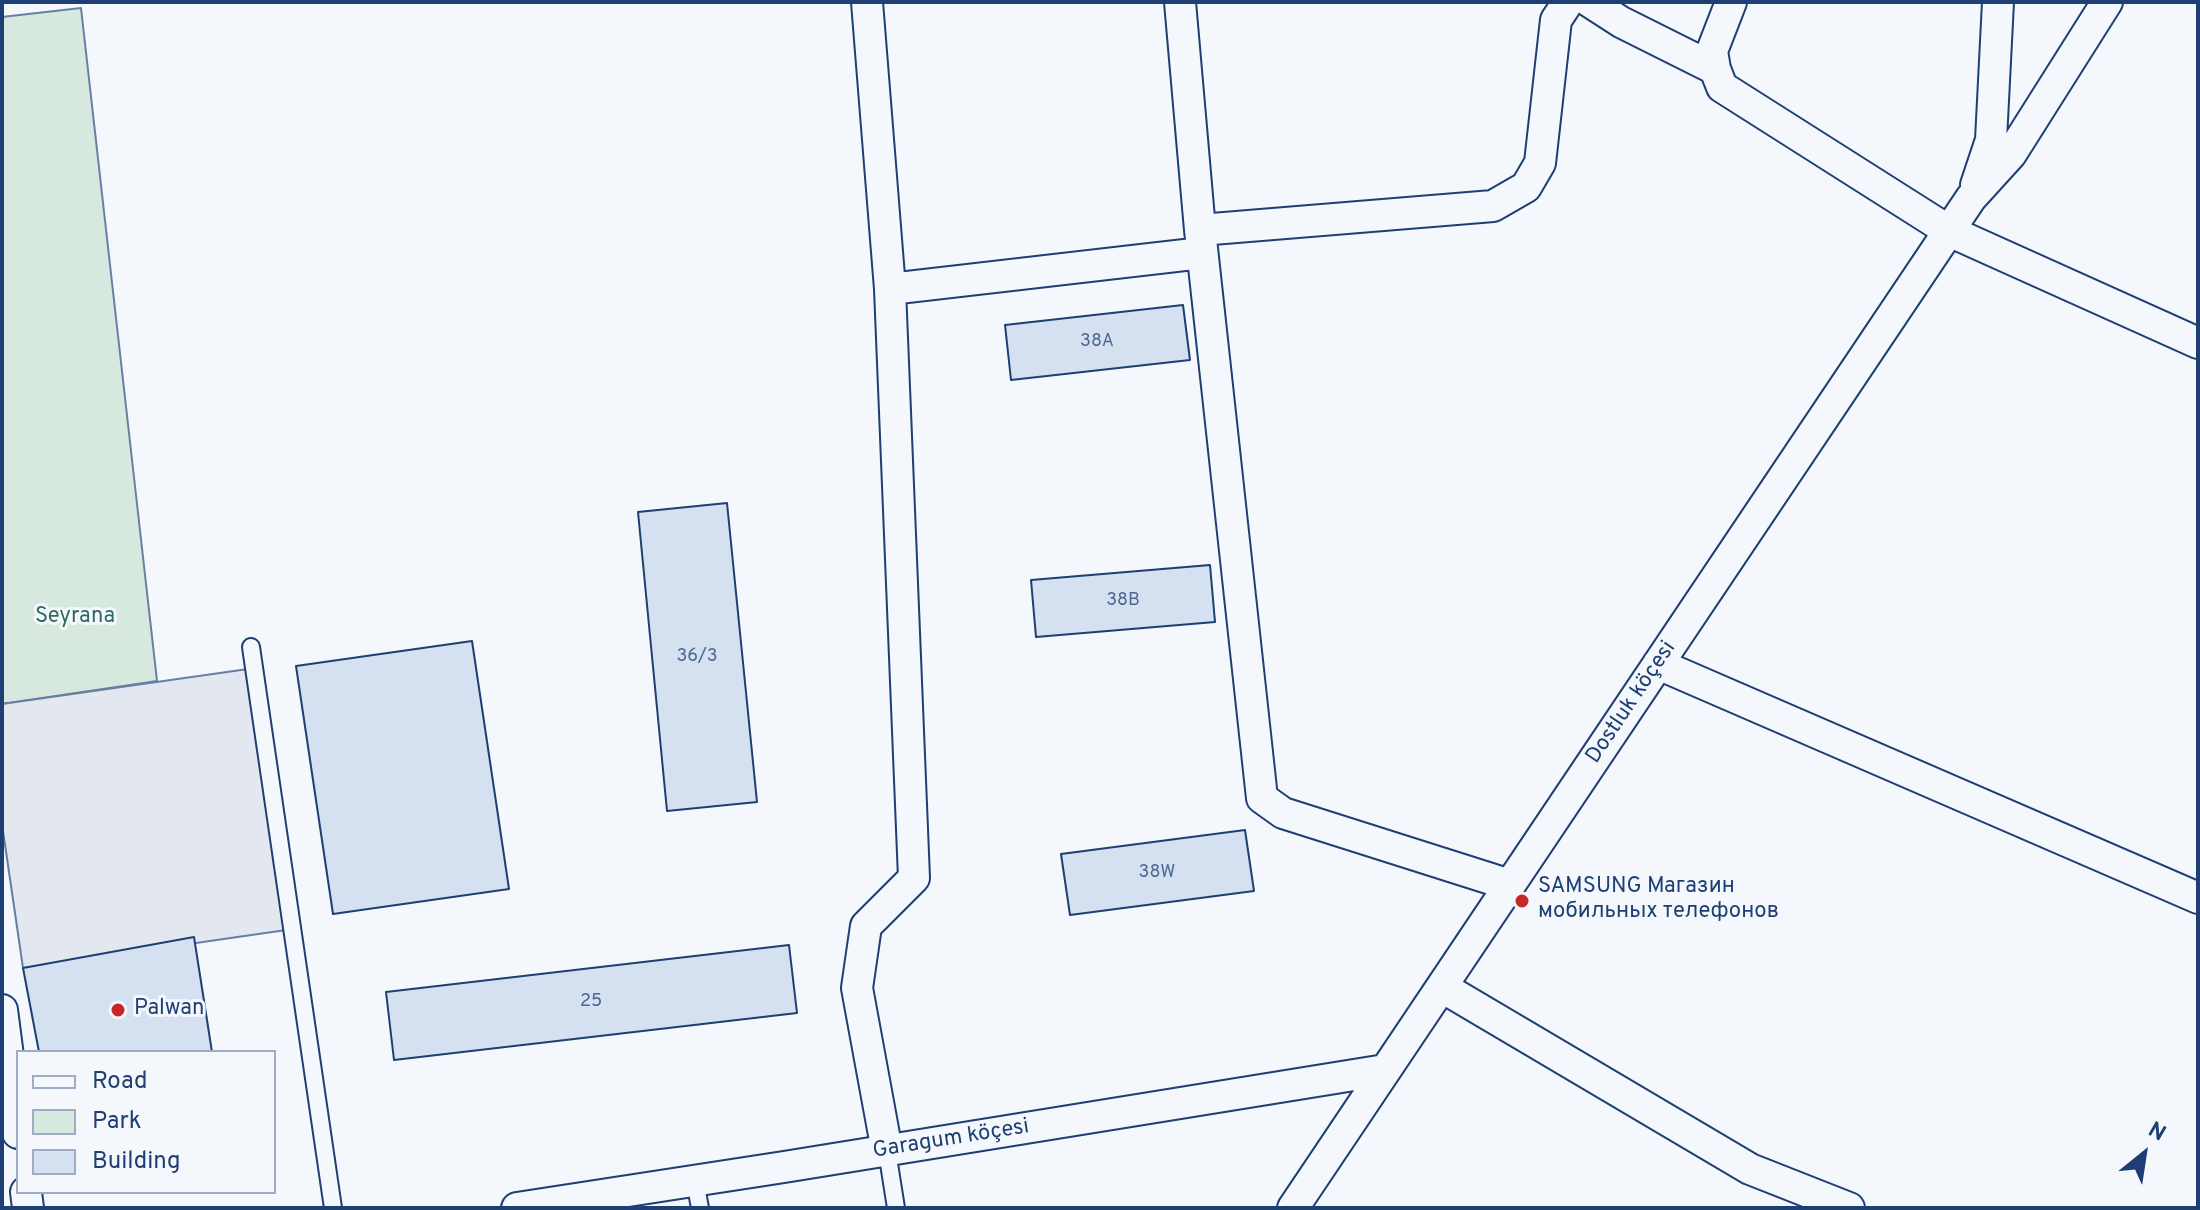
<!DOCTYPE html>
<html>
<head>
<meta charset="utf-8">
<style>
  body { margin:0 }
  #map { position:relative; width:2200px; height:1210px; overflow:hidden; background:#f4f7fb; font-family:Overpass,sans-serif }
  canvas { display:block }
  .frame { position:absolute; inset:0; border:4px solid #1d3f73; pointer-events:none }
  .legend { position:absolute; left:16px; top:1050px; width:260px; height:144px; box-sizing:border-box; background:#f4f7fb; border:2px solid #9eadc5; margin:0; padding:10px 14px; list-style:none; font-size:24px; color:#1d3f73 }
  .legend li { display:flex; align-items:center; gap:16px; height:40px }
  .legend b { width:40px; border:2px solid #9eadc5 }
  .north { position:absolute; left:2104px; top:1114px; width:80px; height:80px; -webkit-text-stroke:6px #f4f7fb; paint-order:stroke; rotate:30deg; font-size:22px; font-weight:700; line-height:32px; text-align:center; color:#1d3f73 }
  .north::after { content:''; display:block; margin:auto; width:28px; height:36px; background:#1d3f73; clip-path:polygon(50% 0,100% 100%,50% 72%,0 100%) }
</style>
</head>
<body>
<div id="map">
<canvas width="2200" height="1210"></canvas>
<div class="frame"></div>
<ul class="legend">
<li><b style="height:10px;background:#f4f7fb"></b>Road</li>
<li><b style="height:22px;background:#d7e8df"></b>Park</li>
<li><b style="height:22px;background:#d5e0f0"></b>Building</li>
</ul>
<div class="north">N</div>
</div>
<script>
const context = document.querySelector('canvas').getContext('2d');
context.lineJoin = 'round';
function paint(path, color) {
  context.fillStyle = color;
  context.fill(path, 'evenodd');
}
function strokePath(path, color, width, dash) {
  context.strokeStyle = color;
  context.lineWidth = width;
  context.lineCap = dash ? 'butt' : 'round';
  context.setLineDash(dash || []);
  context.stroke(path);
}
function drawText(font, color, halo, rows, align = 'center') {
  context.font = font + ' Overpass,sans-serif';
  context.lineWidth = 6;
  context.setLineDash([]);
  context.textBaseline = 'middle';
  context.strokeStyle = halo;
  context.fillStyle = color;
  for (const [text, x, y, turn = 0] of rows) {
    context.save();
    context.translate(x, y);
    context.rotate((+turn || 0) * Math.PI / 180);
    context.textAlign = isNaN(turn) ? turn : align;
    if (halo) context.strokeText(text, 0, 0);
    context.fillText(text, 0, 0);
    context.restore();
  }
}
const green = new Path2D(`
  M81 8 157 681 2 704V17Z`);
paint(green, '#d7e8df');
strokePath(green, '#687fa3', 2);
const parking = new Path2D(`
  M255 668 293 929 23 968 2 824V704Z`);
paint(parking, '#e3e8f0');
strokePath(parking, '#687fa3', 2);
const building = new Path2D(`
  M1183 305 1190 360 1011 380 1005 325Z
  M727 503 757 802 667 811 638 512Z
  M1210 565 1215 622 1036 637 1031 580Z
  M472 641 509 889 333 914 296 666Z
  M1245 830 1254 891 1070 915 1061 854Z
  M194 937 212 1052H39L23 968Z
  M789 945 797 1013 394 1060 386 992Z`);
paint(building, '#d5e0f0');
strokePath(building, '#1d3f73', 2);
const service = new Path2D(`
  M251 647 333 1208
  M887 1151 896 1208
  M695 1181 700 1208`);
const minor = new Path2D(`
  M867 2 890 289 914 878 866 926 857 988 887 1151
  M1180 2 1200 230 1262 798 1283 813 1510 885
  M1590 2 1621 22 1715 69
  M1731 2 1712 51 1715 69 1722 87 1949 231 2198 343
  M1976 185 1991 140 1998 2
  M1200 230 1493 206 1526 187 1540 163 1556 20 1568 2
  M890 289 1202 253
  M1658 664 2198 898
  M1442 987 1750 1169 1849 1208
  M2 1010 18 1133
  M26 1192 28 1208
  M517 1208 784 1167 1385 1070
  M1293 1208 1971 198 2011 154 2107 2`);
strokePath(service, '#1d3f73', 20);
strokePath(minor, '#1d3f73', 34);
strokePath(service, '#f4f7fb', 16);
strokePath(minor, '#f4f7fb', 30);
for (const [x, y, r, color] of [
  [1522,901,8,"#c62828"],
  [118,1010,8,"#c62828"]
]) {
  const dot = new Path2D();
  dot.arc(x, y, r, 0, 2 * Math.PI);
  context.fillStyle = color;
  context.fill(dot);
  strokePath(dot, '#f4f7fb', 3);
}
drawText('18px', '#4b6792', null, [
  ["38A",1097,342],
  ["38B",1123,601],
  ["36/3",697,657],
  ["38W",1157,873],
  ["25",591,1002]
]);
drawText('22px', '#2c6c60', '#f4f7fb', [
  ["Seyrana",75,618]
]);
drawText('22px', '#1d3f73', '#f4f7fb', [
  ["Dostluk köçesi",1632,703,-56],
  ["Garagum köçesi",951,1140,-9]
]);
drawText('22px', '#1d3f73', '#f4f7fb', [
  ["SAMSUNG Магазин",1538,888],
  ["мобильных телефонов",1538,913],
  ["Palwan",134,1010]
], 'left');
</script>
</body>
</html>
